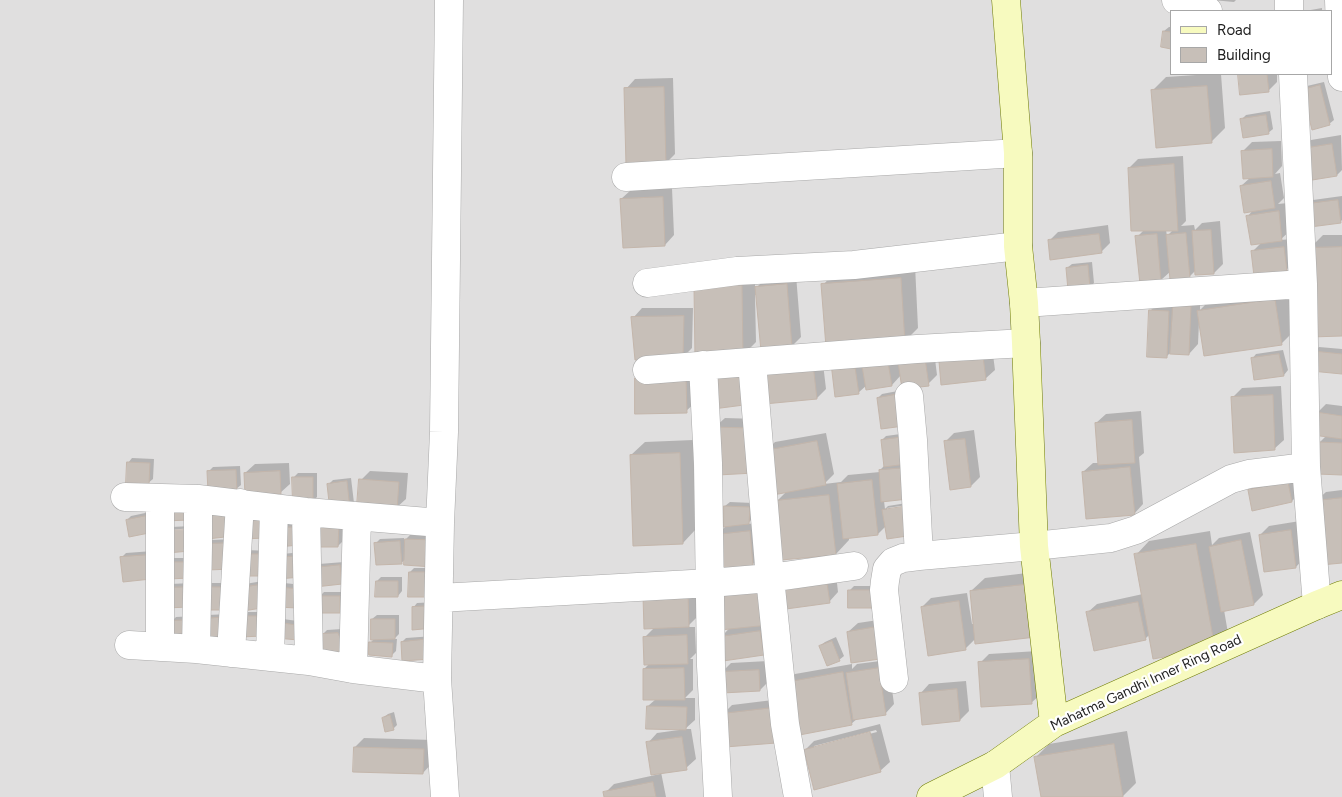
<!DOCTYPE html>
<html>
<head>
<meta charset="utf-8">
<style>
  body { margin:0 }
  #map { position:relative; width:1342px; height:797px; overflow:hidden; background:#f2efe9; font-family:Figtree,sans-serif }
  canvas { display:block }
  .legend { position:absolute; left:1170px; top:10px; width:162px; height:65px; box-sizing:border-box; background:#fff; border:1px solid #a7a7a7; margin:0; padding:6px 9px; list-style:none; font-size:15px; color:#222 }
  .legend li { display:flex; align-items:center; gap:10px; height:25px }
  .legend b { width:25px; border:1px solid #a7a7a7 }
</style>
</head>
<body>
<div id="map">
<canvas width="1342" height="797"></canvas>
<ul class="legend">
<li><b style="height:6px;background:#f7fabf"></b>Road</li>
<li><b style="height:14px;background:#c7bfb8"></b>Building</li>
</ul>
</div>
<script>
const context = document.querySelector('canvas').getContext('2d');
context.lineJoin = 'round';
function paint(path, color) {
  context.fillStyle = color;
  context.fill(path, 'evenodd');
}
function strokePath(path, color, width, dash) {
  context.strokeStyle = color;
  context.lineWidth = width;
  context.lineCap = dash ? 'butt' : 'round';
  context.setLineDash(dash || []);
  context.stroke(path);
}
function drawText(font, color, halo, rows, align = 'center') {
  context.font = font + ' Figtree,sans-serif';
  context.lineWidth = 4.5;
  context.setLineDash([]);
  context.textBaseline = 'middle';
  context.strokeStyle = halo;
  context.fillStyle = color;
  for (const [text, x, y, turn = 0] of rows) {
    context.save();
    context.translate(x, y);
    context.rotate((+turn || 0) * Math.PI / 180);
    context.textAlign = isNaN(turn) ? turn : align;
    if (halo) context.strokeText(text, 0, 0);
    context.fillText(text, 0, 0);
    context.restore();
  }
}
paint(new Path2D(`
  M0 0H1342V797H0ZM1171 11H1331V74H1171Z`), '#e0dfdf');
paint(new Path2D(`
  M1212 0H1236L1234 2Z
  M1322 8V11H1304H1305Z
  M1169 27H1171V48L1164 31Z
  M1211 74H1221L1225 128 1211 142 1152 91 1166 77Z
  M1239 74H1277V82L1268 91 1241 93Z
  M673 78 675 154 666 163 626 89 635 79Z
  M1324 82 1334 120 1329 124 1303 90 1307 86Z
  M1270 111 1273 129 1268 133 1242 119 1246 115Z
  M1341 135 1342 170 1337 175 1302 149 1311 140Z
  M1281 141 1282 166 1275 174 1280 173 1284 198 1278 204 1288 203 1291 230 1280 240 1293 239 1296 261 1286 270 1252 252 1262 242 1248 216 1253 210 1241 186 1251 177 1243 151 1252 142Z
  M1183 156 1186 221 1181 226 1194 225 1195 230 1202 223 1220 221 1223 264 1214 273 1196 270 1189 277 1171 271 1161 280 1137 237 1144 230 1129 168 1138 159ZM1166 230H1173L1167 236Z
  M672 188 674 235 665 245 621 199 631 190Z
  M1342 196V220L1340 222 1308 204 1313 200Z
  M1108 225 1110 243 1101 252 1049 241 1058 232Z
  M1323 235H1342V335L1309 249Z
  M1092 262 1094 283 1090 287 1067 268 1072 264Z
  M915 265 918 328 905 341 823 285 836 271Z
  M755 272V289L766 278 796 275 801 337 792 346 757 295H755L756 342 742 356 695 287Z
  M1289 286 1295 330 1281 344 1199 322 1198 344 1189 354 1170 353 1166 357 1150 311 1159 302 1200 298V310L1212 298Z
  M642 308H693L692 348 683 357 633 318Z
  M933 343 937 375 928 384 901 375 892 385H867L858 393 832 363Z
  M992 347 995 370 985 379 942 383Z
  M1319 347 1342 349V373L1315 351Z
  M1283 350 1288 370 1284 375 1255 379 1252 359 1256 354Z
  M822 355 826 389 817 398 765 403Z
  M695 370 696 402 686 411 636 412Z
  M1281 386 1284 440 1274 449 1233 397 1242 388Z
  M903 390V425L878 398 882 394Z
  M1326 404 1342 406V474L1319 443 1327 435 1317 413Z
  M1141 411 1144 453 1139 457 1143 504 1134 514 1083 472 1093 463H1099L1096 423 1106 414Z
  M725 418 758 419 754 471 715 427Z
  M974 430 980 477 971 486 945 442 954 433Z
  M826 433 834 474 824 484 841 482 848 475 880 472V470L885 465 882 440 886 436 908 433 911 460 884 501 885 509 888 506 913 502 914 504 887 508 886 526 878 534 849 537V540L836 554 776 502 787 491 766 451 775 442Z
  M693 440 696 529 683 543 631 455 645 442Z
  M132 458 154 459 153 479 148 483 128 463Z
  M289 463 290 484 280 493 245 473 255 464Z
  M240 466 241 485 236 489 208 472 213 467Z
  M370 471 408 473 406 499 396 508 361 480Z
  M298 473H317V497L313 501 293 478Z
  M1297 473 1301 492 1292 501 1249 491 1258 482Z
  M351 478 354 503 349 508 329 484 333 480Z
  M1342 490V562L1316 501 1326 492Z
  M730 502 753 503V518L747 524 759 523 762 555 753 564 717 535 725 527V506Z
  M150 512 153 527 127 520 131 516Z
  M343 520 342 542 338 546 317 545Z
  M1300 521 1305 557 1296 567 1260 535 1269 526Z
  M302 523 303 540 282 524Z
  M192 526V528L170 530V532L193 531 194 545 189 549 168 551 167 532 171 527Z
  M1210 531 1212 545 1219 538 1250 532 1263 595 1254 604 1224 610 1228 633 1215 647 1150 634 1145 639 1087 613 1097 604 1143 594 1136 555 1149 541Z
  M410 535 438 536 401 563 375 544 380 539 404 538V541Z
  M235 539 208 569 211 540Z
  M246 550 271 551 242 575Z
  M153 551 150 578 122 557 126 553Z
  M303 552 305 571 282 554Z
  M174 558H193V572L170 563Z
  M344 562 341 583 316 586 319 564Z
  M414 568H437L431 596 410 572Z
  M1044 571 965 649 922 607 931 598 967 593 972 624H974L971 591 985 578Z
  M836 574 838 592 829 602 785 589Z
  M381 577H402V591L398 596 377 581Z
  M269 580 272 601 245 584Z
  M774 582 772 645 763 654 721 637Z
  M193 583 189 606 170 584Z
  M208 583H230L229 604 204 588Z
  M284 583 303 585 278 606Z
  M697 585 698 616 687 627H695L696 653 690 659H693V690L685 698H695V720L685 729H691L696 759 686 768 661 772 666 797H605V793L614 784 660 774 648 743 657 733 679 730V729L648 706 656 699 644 669 649 664 645 637Z
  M854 586H875V602L871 607 849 591Z
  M324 592H344V607L340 611 319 597Z
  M437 602 438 623 413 608 417 603Z
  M243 612H270L269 630 238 616Z
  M231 614 204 636 207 615Z
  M377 615H399V634L394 639H397L396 651 392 655 371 642 375 638 372 619Z
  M195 616 191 635 171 622 176 617Z
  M283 619 305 622 278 637Z
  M885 619 889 648 848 632 858 623Z
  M342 629 347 652 322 635 327 630Z
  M434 636 431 657 402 642 406 638Z
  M836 637 844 656 839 660 820 646 825 642Z
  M1038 651 1041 694 1031 703 980 663 989 654Z
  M888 660 894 704 885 714 858 718 851 724 785 684 795 674 852 664V669L857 664Z
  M768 661 769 681 760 690 722 672 731 663Z
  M966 681 969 711 960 720 920 694 929 684Z
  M781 699 785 732 723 714 732 705Z
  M394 712 397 725 393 729 383 718 388 714Z
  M880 724 890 762 880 771 805 750 814 741ZM876 730 877 732 814 748V746Z
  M1127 731 1136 783 1122 797H1042L1035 758 1049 744Z
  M364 738 433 740 432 763 423 773 355 747Z`), '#0003');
const building = new Path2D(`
  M1163 31 1171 32V49L1161 47Z
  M1238 74H1267L1269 92 1240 95Z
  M1320 85 1330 125 1312 130 1302 90Z
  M1207 86 1212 143 1156 148 1151 90Z
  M664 87 666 164 626 165 624 88Z
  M1266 115 1269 134 1243 138 1240 119Z
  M1332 144 1337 176 1306 181 1301 149Z
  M1272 149 1273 177 1243 179 1241 151Z
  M1174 164 1178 231H1131L1128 168Z
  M1271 181 1275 208 1244 213 1240 186Z
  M663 197 665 246 623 248 620 199Z
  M1338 200 1341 223 1310 227 1307 204Z
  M1279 211 1282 241 1251 245 1246 216Z
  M1211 230 1214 274 1195 275 1192 231Z
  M1186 233 1190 278 1170 280 1166 235Z
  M1099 234 1102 253 1050 260 1048 240Z
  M1157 234 1161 282 1140 284 1135 236Z
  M1284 247 1287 271 1254 276 1251 251Z
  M1342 247V336L1311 337 1308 248Z
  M1088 265 1090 288 1068 290 1066 268Z
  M901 278 905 343 826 347 821 284Z
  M787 284 792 347 761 351 755 287Z
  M742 285 743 357 695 358 694 286Z
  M1275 299 1282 345 1204 356 1197 311Z
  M1173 306H1191L1189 355 1170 354Z
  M1149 310 1169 311 1167 358 1147 357Z
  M684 316 683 358 635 360 631 317Z
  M924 351 929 386 902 389 897 355Z
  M1313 351 1342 354V374L1311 371Z
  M1279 354 1284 376 1254 380 1251 358Z
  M887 356 892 386 866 390 861 360Z
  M983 356 986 380 941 385 939 361Z
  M854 360 859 394 835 397 831 363Z
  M813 364 817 399 764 404 759 368Z
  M713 370 742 371 744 405 713 409Z
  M635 378H686L687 413 635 414Z
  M899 394 904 426 881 429 877 398Z
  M1273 395 1275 450 1234 453 1231 397Z
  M1316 412 1342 416V439L1313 435Z
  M1132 420 1135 463 1098 465 1095 423Z
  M714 427 749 428 754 473 718 475Z
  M904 437 907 464 884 467 881 440Z
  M965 439 971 487 950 490 944 441Z
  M817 441 826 485 773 495 764 451Z
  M1318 442 1342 443V475L1317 474Z
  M680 453 683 544 633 546 630 455Z
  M127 462 150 463 149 484H126Z
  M1130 467 1135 515 1086 519 1082 472Z
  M906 468 908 499 881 502 879 470Z
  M236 470 237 491 208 492 207 471Z
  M280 471 281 494 245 496 244 473Z
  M292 477H313V502H293Z
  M359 479 399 482 397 510 357 506Z
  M872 480 878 535 843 539 837 484Z
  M347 481 350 509 330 511 327 484Z
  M1288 482 1292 502 1252 511 1248 490Z
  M829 495 836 555 781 560 774 501Z
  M1342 498V563L1321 565 1315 501Z
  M188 506 189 520 164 521V507Z
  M724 506 750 507 749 524 724 527Z
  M909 506 914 535 887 539 882 510Z
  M232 512 234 536 207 539 205 515Z
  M146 516 149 533 129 537 126 520Z
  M266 518V538L242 539 241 519Z
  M316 524H339L338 547H316Z
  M298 527 299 545 278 547 276 528Z
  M188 530 190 551 167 553 165 531Z
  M1291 530 1296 568 1264 572 1259 535Z
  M750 531 753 565 721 572 715 535Z
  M405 539 434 540 433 567 404 565Z
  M1241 540 1254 605 1221 612 1209 547Z
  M400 541 402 564 376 565 374 543Z
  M231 543 232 569 207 570 206 544Z
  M1196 544 1215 648 1153 659 1134 554Z
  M241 554H267V576H241Z
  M149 555 151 579 123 582 120 557Z
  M299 556 301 577 278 579 276 558Z
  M169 562H189V578L169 579Z
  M340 565 342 584 315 587 313 568Z
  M409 572H433L432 597H408Z
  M376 581H398V597H375Z
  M827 583 830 603 786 609 784 589Z
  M265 584 268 607 243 611 239 588Z
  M1031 584 1036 637 975 644 970 591Z
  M189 587V607L165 608 164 588Z
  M203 587H226L225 610H202Z
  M278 587 300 589 298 608 276 607Z
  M848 590H871L872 608H848Z
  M765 591 769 625 720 630 717 596Z
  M688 594 689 627 644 629 643 596Z
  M318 596H340V613H318Z
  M959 601 966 650 928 656 921 607Z
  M1138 602 1146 640 1094 651 1086 612Z
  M433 606 434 628 412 630V607Z
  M237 616H266L265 636 238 637Z
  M227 617 228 637 203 638 202 619Z
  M371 619H395V639L371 640Z
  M191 620 192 636 171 637 170 621Z
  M277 622 302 626 298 640 276 638Z
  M876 627 880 659 851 663 847 632Z
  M760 631 764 655 723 661 719 637Z
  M338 633 347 653 321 654V634Z
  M687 635 688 664 644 665 643 637Z
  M430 639 431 659 402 661 401 642Z
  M832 641 840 661 827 666 819 646Z
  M369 642 393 643 392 657 369 655Z
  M1029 659 1032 704 981 707 978 662Z
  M684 668 685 700H643V669Z
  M879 668 886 715 853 720 846 673Z
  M759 670 760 691 722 693 720 672Z
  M843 672 852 725 794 736 784 683Z
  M957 689 960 721 922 725 919 693Z
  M647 706 687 707 686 730 646 729Z
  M772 708 776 743 725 747 721 714Z
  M390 715 394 730 385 732 382 718Z
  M870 732 881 772 814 790 804 750Z
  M682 737 687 770 651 775 646 742Z
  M1114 744 1123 797H1041L1034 757Z
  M354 747 424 749 423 774 353 772Z
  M653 782 656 797H604L603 792Z`);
paint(building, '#c7bfb8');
strokePath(building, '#c4b6ab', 1);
const minor = new Path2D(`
  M1176 0 1208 11
  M1289 0V11
  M1339 0 1342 77
  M1293 74 1303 284 1306 467 1317 605
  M626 177 1018 153
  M647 283 737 271 854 265 1018 246
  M1024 303 1303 284
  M703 365 708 463 711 666 718 797
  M647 370 917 349 1026 343
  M909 396 913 440 919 556
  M125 497 198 499 306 512 440 523
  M306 512 309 661
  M439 598 710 583 770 578 752 362
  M129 645 196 649 309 661 353 669 437 679
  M160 647V498
  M196 649 198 546V499
  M231 653 240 503
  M270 657 274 508
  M353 669 357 517
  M894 679 884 590 885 581 887 569 893 562 903 558 919 556 1034 546 1111 538 1136 530 1231 479 1249 474 1306 467
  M995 765 998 797
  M445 797 437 679 440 523 444 432 449 0
  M798 797 785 724 770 578 854 566`);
const secondary = new Path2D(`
  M1006 0 1018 153V246L1024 303 1026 343 1034 546 1054 723
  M931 797 995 765 1054 723 1317 605 1342 595`);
strokePath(minor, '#a9a9a9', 29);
strokePath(secondary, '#707d05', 29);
strokePath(minor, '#fff', 28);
strokePath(secondary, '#f7fabf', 28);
drawText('14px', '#222', '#fff', [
  ["Mahatma Gandhi Inner Ring Road",1146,683,-25]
]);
</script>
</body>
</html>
